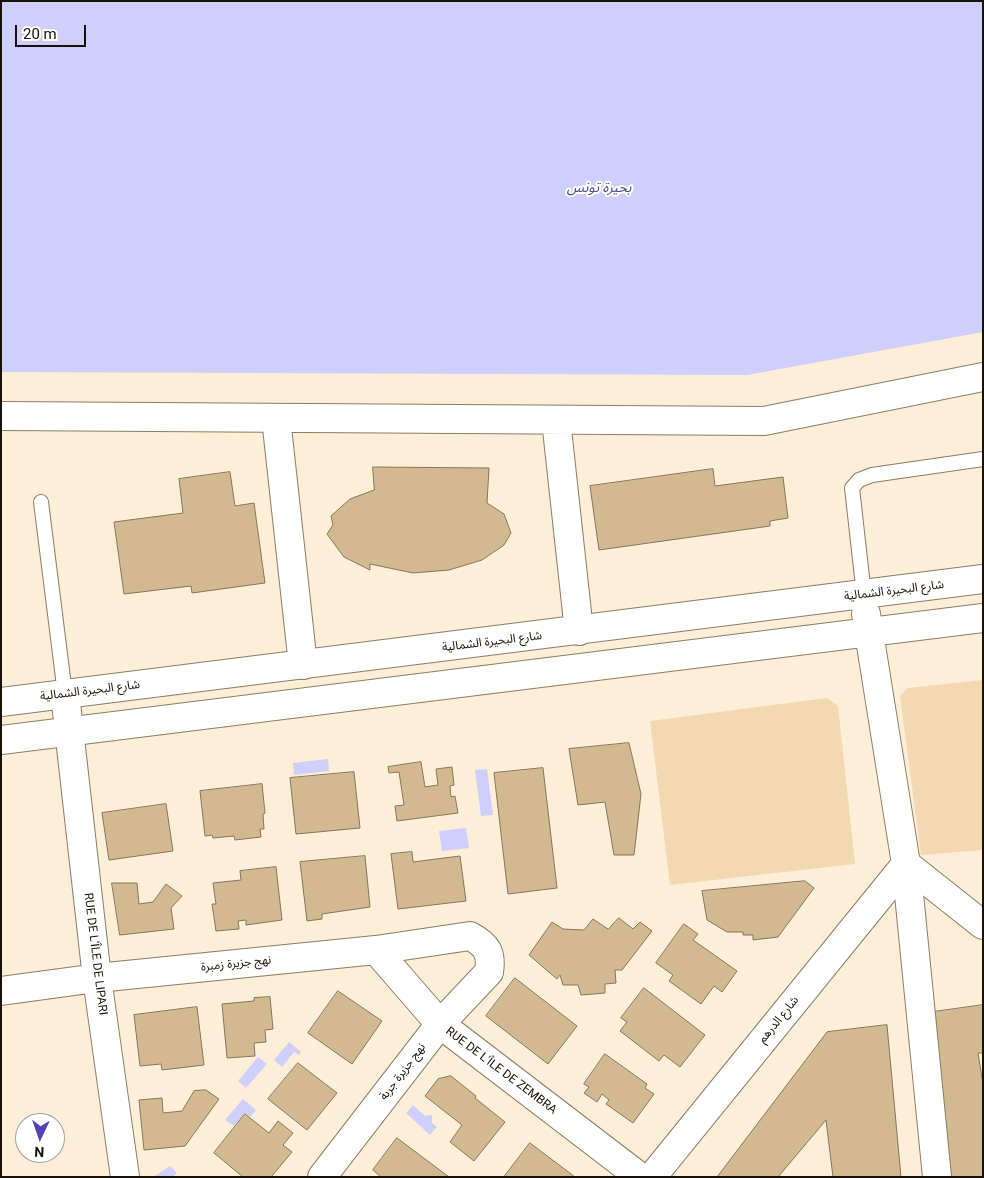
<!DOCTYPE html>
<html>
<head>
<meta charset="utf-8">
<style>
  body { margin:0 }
  #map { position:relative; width:984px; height:1178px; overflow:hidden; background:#fceed7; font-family:Roboto,sans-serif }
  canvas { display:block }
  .frame { position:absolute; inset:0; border:2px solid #171107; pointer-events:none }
  .north { position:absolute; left:15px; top:1113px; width:50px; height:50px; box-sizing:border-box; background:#fff; border:1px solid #a2a09c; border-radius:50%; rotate:183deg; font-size:14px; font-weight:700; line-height:20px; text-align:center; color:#171107 }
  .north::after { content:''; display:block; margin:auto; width:18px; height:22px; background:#5440b8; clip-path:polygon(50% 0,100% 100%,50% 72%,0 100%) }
  .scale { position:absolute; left:15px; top:25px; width:71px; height:22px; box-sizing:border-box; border:2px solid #171107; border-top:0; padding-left:6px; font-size:15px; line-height:18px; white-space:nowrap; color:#171107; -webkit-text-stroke:4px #fff; paint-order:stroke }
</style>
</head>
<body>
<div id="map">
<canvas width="984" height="1178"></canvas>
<div class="frame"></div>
<div class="north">N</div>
<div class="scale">20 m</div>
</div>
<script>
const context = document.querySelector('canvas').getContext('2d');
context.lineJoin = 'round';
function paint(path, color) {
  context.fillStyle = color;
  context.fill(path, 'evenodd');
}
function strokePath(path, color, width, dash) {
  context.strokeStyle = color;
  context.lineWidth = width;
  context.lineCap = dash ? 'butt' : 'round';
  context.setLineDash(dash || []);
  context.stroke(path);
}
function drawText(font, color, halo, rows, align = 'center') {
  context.font = font + ' Roboto,"Noto Sans Arabic",sans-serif';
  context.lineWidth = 4;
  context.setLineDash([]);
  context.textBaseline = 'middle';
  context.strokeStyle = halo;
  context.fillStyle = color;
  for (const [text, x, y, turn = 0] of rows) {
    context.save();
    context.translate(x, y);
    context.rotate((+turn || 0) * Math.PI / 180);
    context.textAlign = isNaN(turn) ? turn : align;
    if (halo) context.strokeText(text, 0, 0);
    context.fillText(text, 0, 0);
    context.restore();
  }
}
paint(new Path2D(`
  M983 680V850L921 855 900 696 907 688Z
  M827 698 838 706 855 864 670 885 650 721Z`), '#f2d9b2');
paint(new Path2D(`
  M1 1H983V332L747 375 1 372Z
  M328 759 329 771 294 775 293 763Z
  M487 769 493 815 481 816 475 770Z
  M466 828 469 848 442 851 439 831Z
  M289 1042 301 1052 299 1055 294 1052 282 1067 274 1060Z
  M258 1057 267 1064 246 1088 238 1081Z
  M243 1099 256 1110 250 1117 245 1113 234 1126 225 1120Z
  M413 1105 425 1116 432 1115V1123L437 1127 430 1135 406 1113Z
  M170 1166 177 1173 173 1177H153Z`), '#cecffc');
const building = new Path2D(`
  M373 467 489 468 487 503 504 514 511 533 504 545 482 560 449 570 413 573 370 564V570L344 557 327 534 333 525 331 516 350 499 374 490Z
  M713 469 715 486 783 477 788 518 770 521V526L599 550 590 486Z
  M230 472 235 506 254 503 265 583 192 593 191 586 124 594 114 522 183 513 179 479Z
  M629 743 641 794 634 855H614L605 802 578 805 569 749Z
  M421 762 425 787 438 785 436 769 452 767 454 785 450 786 451 797 455 796 458 813 397 821 395 806 404 805 399 772 389 773 388 767Z
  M543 768 557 888 508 894 494 773Z
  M354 772 360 828 296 834 290 778Z
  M262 784 265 813 263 814 264 829H260L261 837 235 840 234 836 213 838 212 835 205 836 200 791Z
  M166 804 173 851 109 860 102 813Z
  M412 852 413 862 460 856 466 901 398 909 391 854Z
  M365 856 370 907 322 914V919L307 921 300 862Z
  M276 867 282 920 246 925V920L238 921 239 929 216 931 212 904H216L213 883 241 880 240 871Z
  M805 881 814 888 778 937 753 940V935H743V932H727L707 920 702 891Z
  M112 883H137L139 904 153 902 166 884 182 896 171 908 174 929 120 935Z
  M619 918 633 929 640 922 652 931 622 970H615L616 983 605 984V993L581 995 578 985H563L560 975 557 979 529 955 552 922 563 929 584 930 593 919 608 929Z
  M684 924 698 934 693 940 737 971 722 992 714 986 701 1004 669 981 673 975 656 963Z
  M515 978 577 1026 548 1064 486 1016Z
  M644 988 705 1035 680 1067 664 1055 659 1061 620 1031 627 1022 621 1018Z
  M338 991 382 1021 352 1064 308 1033Z
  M270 997 273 1029 265 1030 266 1042 254 1043 255 1056 227 1058 222 1004 254 1001V998Z
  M983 1005V1053H978L983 1084V1177H951L926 1013Z
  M197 1007 204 1065 162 1070 161 1064 140 1066 134 1015Z
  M887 1025 901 1177H833L826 1120 778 1177H717L827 1032Z
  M605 1054 647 1084 645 1088 654 1094 633 1123 606 1104 609 1100 602 1094 597 1102 584 1093 589 1087 584 1084Z
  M298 1063 337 1093 307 1130 268 1099Z
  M451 1076 476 1096 475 1098 505 1122 474 1161 450 1142 462 1125 425 1096 438 1079Z
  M206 1090 219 1099 185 1146 144 1150 139 1100 162 1098 163 1113 182 1111 194 1091Z
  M245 1114 269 1133 278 1121 293 1133 283 1145 292 1152 271 1177H243L214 1153Z
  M397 1138 449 1177H381L373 1170Z
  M530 1143 575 1177H504Z`);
paint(building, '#d3b98f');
strokePath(building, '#85755c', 1);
const lane = new Path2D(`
  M41 502 65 694
  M864 595 852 488 859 480 872 475 983 459`);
const street = new Path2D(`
  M1 416 764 421 983 377
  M276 418 303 665
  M556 420 579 631
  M65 694 97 978 125 1177
  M906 864 937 1177
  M376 950 440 1024 640 1177
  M1 991 97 978 376 950 470 936C487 945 492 953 489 972L440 1024 322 1177`);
const secondary = new Path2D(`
  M866 614 906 864 983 925
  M1 702 983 579
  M1 740 983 618
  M652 1177 906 864`);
strokePath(lane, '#8c7c63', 16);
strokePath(street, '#8c7c63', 30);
strokePath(secondary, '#8c7c63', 30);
strokePath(lane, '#fff', 14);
strokePath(street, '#fff', 28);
strokePath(secondary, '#fff', 28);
drawText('12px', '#171107', '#fff', [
  ["شارع البحيرة الشمالية",894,591,-7],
  ["شارع البحيرة الشمالية",492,642,-7],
  ["شارع البحيرة الشمالية",90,691,-7],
  ["RUE DE L'ÎLE DE LIPARI",95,954,83],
  ["نهج جزيرة زمبرة",236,964,-6],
  ["شارع الدرهم",779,1020,-51],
  ["RUE DE L'ÎLE DE ZEMBRA",501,1071,37],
  ["نهج جزيرة جربة",403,1072,-53]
]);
drawText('italic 14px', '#504d87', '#fff', [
  ["بحيرة تونس",599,188]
]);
</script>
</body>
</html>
